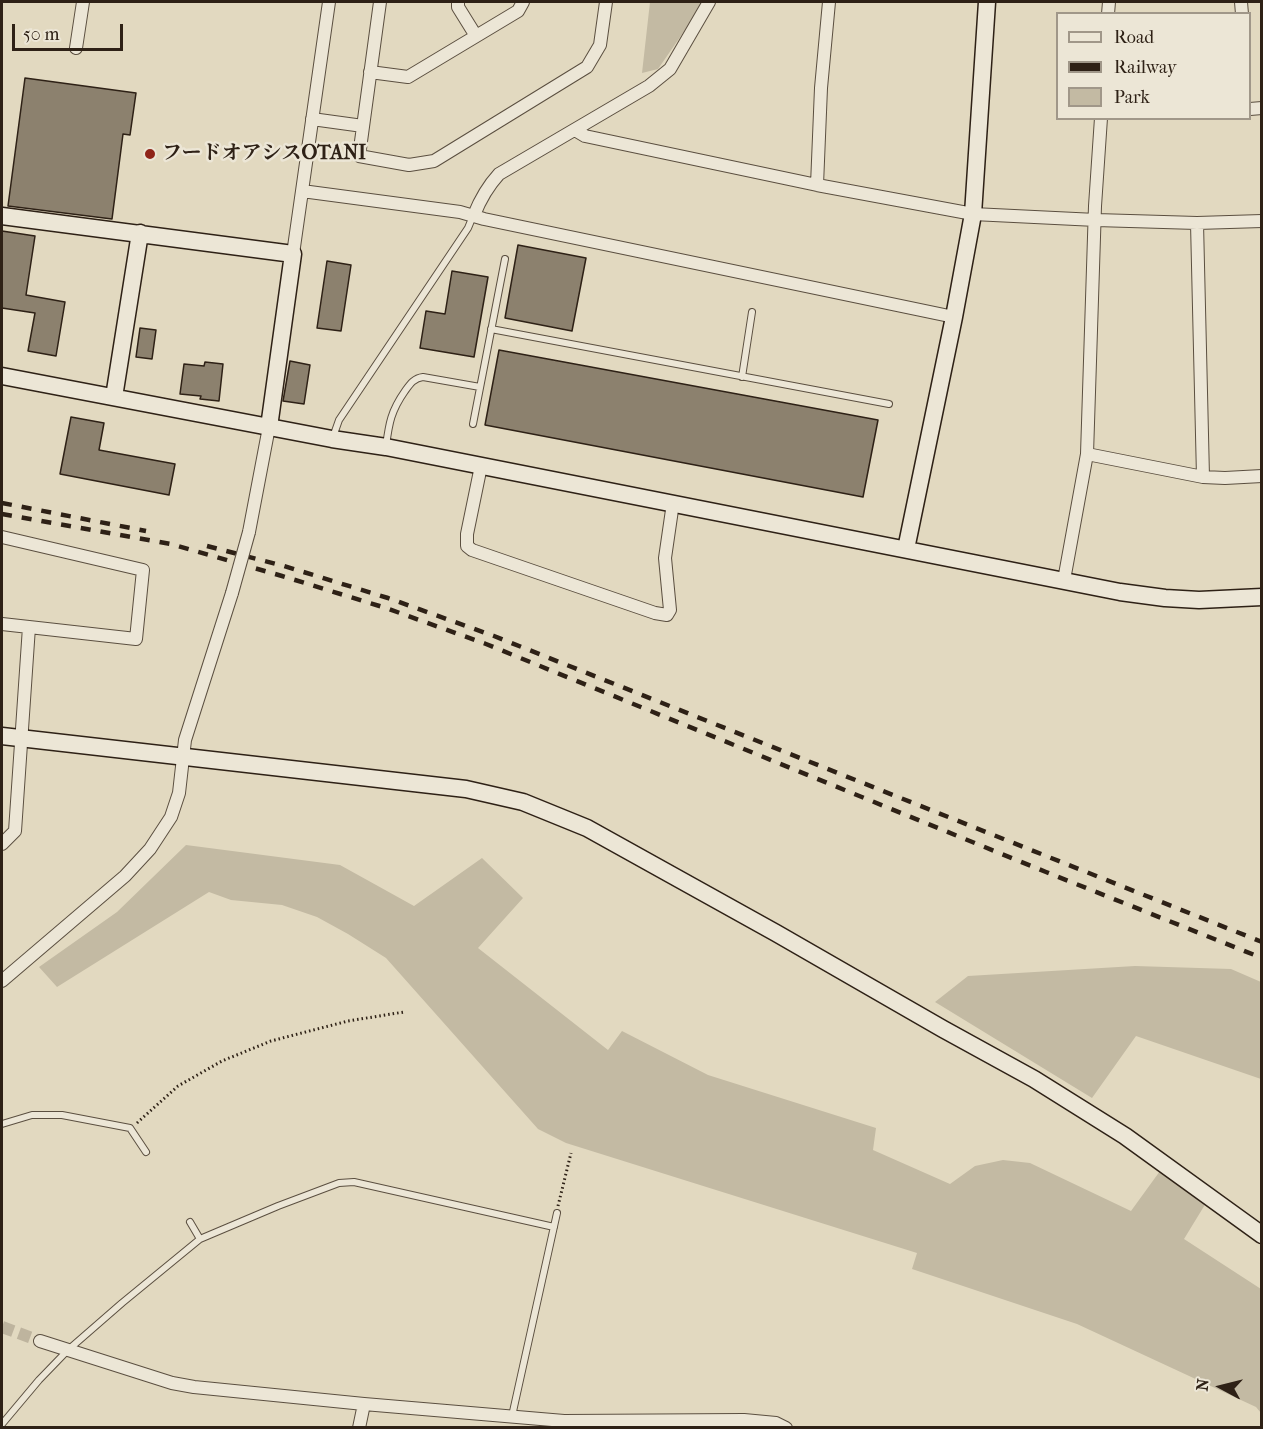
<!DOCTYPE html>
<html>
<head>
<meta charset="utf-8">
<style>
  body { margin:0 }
  #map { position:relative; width:1263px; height:1429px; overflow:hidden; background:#e2d9c0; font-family:"IM FELL French Canon",serif }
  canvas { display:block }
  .frame { position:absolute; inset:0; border:3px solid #2e2116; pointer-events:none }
  .legend { position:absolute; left:1056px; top:12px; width:195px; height:108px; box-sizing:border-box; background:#ece6d6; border:2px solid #a09789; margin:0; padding:8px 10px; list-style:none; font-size:18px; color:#2e2116 }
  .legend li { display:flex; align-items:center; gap:12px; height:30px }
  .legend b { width:30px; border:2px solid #a09789 }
  .north { position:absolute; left:1191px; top:1357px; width:60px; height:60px; -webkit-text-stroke:4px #ece6d6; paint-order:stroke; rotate:277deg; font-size:16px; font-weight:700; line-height:24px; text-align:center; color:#2e2116 }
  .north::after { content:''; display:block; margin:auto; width:21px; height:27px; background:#2e2116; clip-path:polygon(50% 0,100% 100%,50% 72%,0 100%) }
  .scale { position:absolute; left:12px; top:24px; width:111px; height:27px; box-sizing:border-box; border:3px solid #2e2116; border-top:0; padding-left:8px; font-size:18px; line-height:21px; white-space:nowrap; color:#2e2116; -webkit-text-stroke:4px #ece6d6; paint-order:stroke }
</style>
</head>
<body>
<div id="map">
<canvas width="1263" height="1429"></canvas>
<div class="frame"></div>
<ul class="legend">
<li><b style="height:8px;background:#ece6d6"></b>Road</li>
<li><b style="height:8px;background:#2e2116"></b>Railway</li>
<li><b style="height:16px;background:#c3baa3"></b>Park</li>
</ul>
<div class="north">N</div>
<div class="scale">50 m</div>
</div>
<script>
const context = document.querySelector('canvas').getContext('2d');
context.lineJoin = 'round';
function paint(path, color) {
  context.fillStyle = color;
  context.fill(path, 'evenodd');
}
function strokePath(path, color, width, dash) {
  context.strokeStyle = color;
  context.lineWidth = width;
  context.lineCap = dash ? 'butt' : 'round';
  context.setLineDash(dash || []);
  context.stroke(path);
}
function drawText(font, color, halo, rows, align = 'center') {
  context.font = font + ' "IM FELL French Canon","Noto Serif JP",serif';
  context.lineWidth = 5;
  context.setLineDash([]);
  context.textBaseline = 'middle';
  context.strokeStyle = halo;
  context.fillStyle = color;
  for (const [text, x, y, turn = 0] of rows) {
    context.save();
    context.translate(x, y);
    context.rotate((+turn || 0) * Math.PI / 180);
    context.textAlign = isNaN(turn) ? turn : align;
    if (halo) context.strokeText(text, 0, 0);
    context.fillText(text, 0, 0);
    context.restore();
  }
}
paint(new Path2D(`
  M650 2H702L694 17 658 69 642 73Z
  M186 845 340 865 414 906 482 858 523 898 478 948 608 1050 622 1031 708 1075 876 1128 873 1150 950 1184 975 1166 1003 1160 1030 1163 1131 1211 1160 1171 1206 1203 1184 1239 1261 1289V1413L1256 1407 1077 1324 912 1269 917 1253 566 1143 538 1129 386 958 348 934 317 917 282 905 231 900 209 892 57 987 39 967 117 912Z
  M1135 966 1231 969 1261 982V1079L1136 1036 1092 1098 935 1002 968 976Z`), '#c3baa3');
const building = new Path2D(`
  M25 78 136 93 130 135 123 134 112 219 8 206Z
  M2 231 35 236 26 295 65 302 56 356 28 351 35 313 2 308Z
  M518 245 586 258 572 331 505 318Z
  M327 261 351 265 341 331 317 328Z
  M452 271 488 277 474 357 420 348 426 311 445 314Z
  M140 328 156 330 152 359 136 357Z
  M499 350 878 420 863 497 485 425Z
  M290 361 310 365 304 404 283 401Z
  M205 362 223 364 219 401 200 399 201 396 180 394 184 364 204 366Z
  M71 417 104 423 99 450 175 464 169 495 60 474Z`);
paint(building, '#8c816e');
strokePath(building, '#2e2116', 1.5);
strokePath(new Path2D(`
  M2 1327 40 1341`), '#beb49e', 12, [12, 6]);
const lane = new Path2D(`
  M491 329 889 404
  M742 377 752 312
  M473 424 505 259
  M333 437 339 420 468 228 473 216
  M386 446C389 423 391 411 405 391 410 384 414 378 423 377L480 387
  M2 1124 32 1115H62L130 1128 146 1152
  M190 1222 200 1239
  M512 1416 557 1213
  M2 1424 39 1380 68 1350 122 1303 200 1239 278 1206 339 1183 354 1182 554 1227`);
const street = new Path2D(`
  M380 2 359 156 409 165 434 161 587 67 600 45 606 2
  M458 2V7L476 36
  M1241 2 1242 14
  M1108 14 1109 2
  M76 48 83 2
  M370 72 408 77 518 11 523 2
  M1250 109 1262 108
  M312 119 363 126
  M575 130 585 136 817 185 973 214 1096 220 1197 223 1262 221
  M817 185 821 88 829 2
  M302 191 460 212 484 219 954 317
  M474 215C480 200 488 186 499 174L649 86 670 69 709 2
  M1197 223 1203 477
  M293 254 329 2
  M1087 454 1203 477 1225 478 1262 476
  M481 466 467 534V546L472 550 655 613 667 615 670 610 665 558 673 503
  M249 532 269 427
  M2 537 143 570 136 639 29 627 15 831 2 844
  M1064 580 1087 454 1095 206 1101 118
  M2 624 29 627
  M2 981 125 876 150 849 171 817 179 793 185 740 232 593
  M40 1341 172 1383 194 1387 364 1404 564 1421 744 1420 776 1423 786 1428
  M359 1428 364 1404`);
const secondary = new Path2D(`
  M2 216 293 254 269 427
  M2 376 332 439 386 447 1120 592 1165 598 1199 600 1262 597
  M114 397 140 233
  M906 549 954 317 973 214 987 2
  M2 736 466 789 523 802 587 828 776 933 943 1029 1034 1079 1125 1136 1262 1235`);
strokePath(lane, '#5b4f40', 8);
strokePath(street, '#5b4f40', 14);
strokePath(secondary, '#2e2116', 19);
strokePath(new Path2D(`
  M137 1123 178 1086 222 1061 271 1041 348 1021 404 1012
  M558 1206 571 1153`), '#2e2116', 3, [1.5, 3]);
strokePath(lane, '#ece6d6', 6);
strokePath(street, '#ece6d6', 12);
strokePath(secondary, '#ece6d6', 16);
strokePath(new Path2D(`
  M2 503 146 531
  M2 514 171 544 282 576 386 608 486 644 1046 872 1262 958
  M207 546 284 566 388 598 494 636 1262 942`), '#2e2116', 4.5, [10, 10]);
const streetBridge = new Path2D(`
  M232 593 249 532`);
strokePath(streetBridge, '#5b4f40', 14, []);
strokePath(streetBridge, '#ece6d6', 12);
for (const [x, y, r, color] of [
  [150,154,6,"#8f2418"]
]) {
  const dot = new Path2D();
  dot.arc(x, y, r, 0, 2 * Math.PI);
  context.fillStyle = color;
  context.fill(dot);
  strokePath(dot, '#ece6d6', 2);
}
drawText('bold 20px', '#2e2116', '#ece6d6', [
  ["フードオアシスOTANI",162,154]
], 'left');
</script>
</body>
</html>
